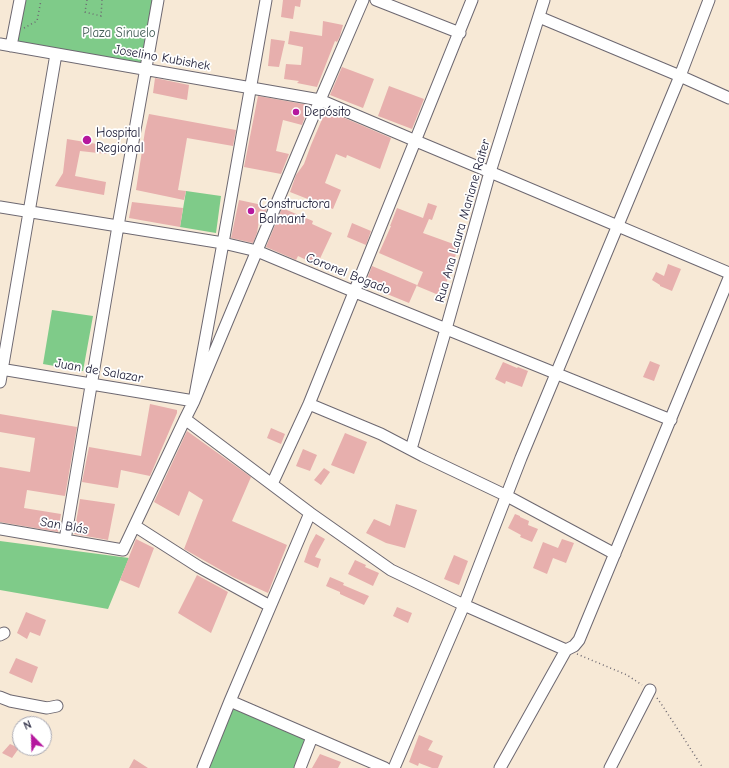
<!DOCTYPE html>
<html>
<head>
<meta charset="utf-8">
<style>
  body { margin:0 }
  #map { position:relative; width:729px; height:768px; overflow:hidden; background:#f7e9d6; font-family:"Comic Neue",sans-serif }
  canvas { display:block }
  .north { position:absolute; left:12px; top:716px; width:40px; height:40px; box-sizing:border-box; background:#fff; border:1px solid #a7a7b1; border-radius:50%; rotate:337deg; font-size:11px; font-weight:700; line-height:16px; text-align:center; color:#22223b }
  .north::after { content:''; display:block; margin:auto; width:14px; height:18px; background:#b5179e; clip-path:polygon(50% 0,100% 100%,50% 72%,0 100%) }
</style>
</head>
<body>
<div id="map">
<canvas width="729" height="768"></canvas>
<div class="north">N</div>
</div>
<script>
const context = document.querySelector('canvas').getContext('2d');
context.lineJoin = 'round';
function paint(path, color) {
  context.fillStyle = color;
  context.fill(path, 'evenodd');
}
function strokePath(path, color, width, dash) {
  context.strokeStyle = color;
  context.lineWidth = width;
  context.lineCap = dash ? 'butt' : 'round';
  context.setLineDash(dash || []);
  context.stroke(path);
}
function drawText(font, color, halo, rows, align = 'center') {
  context.font = font + ' "Comic Neue",sans-serif';
  context.lineWidth = 3.5;
  context.setLineDash([]);
  context.textBaseline = 'middle';
  context.strokeStyle = halo;
  context.fillStyle = color;
  for (const [text, x, y, turn = 0] of rows) {
    context.save();
    context.translate(x, y);
    context.rotate((+turn || 0) * Math.PI / 180);
    context.textAlign = isNaN(turn) ? turn : align;
    if (halo) context.strokeText(text, 0, 0);
    context.fillText(text, 0, 0);
    context.restore();
  }
}
paint(new Path2D(`
  M20 0H158L146 70 11 46Z
  M186 191 221 196 216 233 180 227Z
  M52 310 93 316 83 371 43 364Z
  M0 541 129 558 108 609 0 590Z
  M233 709 306 739 294 768H207Z`), '#7fcb89');
paint(new Path2D(`
  M283 0H301L300 7 295 6 293 19 281 17Z
  M323 21 343 25 340 36 337 42 335 41 317 87 297 83 299 81 284 79 286 64 301 65 303 47 288 44 290 31 322 36Z
  M271 39 285 41 279 67 268 66Z
  M342 67 374 79 363 108 330 95Z
  M155 78 189 85 187 100 153 93Z
  M389 86 424 99 412 129 378 116Z
  M258 96 309 105 302 125 283 120 276 151 289 154 281 174 244 167Z
  M326 110 391 138 380 169 347 155 346 158 336 154 325 183 341 190 333 209 290 192 296 175 304 164 311 145Z
  M149 114 236 130 233 146 187 138 178 190 186 191 184 200 136 190 145 131Z
  M67 139 109 146 107 154 80 151 75 176 106 182 104 195 55 186 63 173Z
  M239 200 267 206 266 212 261 222 259 221 257 233 253 243 231 238Z
  M132 202 183 208 180 227 129 218Z
  M428 203 437 206 432 220 429 219 423 233 459 246 451 268H452L441 296 417 286 423 272 379 253 391 226H390L397 208 423 218Z
  M282 208 313 221 312 224 332 233 317 265 298 256 296 260 266 247Z
  M352 223 371 231 366 245 347 237Z
  M668 264 681 269 672 291 660 286V285L652 280 656 272 664 276Z
  M372 266 417 285 409 303 365 285Z
  M650 361 660 365 654 381 643 377Z
  M503 362 517 368 518 367 528 371 522 387 506 381 505 384 495 379Z
  M150 404 177 410V413L150 476 121 470 118 488 82 482 89 447 141 456Z
  M0 414 77 427 65 496 27 490 24 508 61 514 58 532 0 522V467L30 472 35 438 0 432Z
  M271 428 285 434 281 444 267 438Z
  M187 431 251 477 232 521 287 545 268 593 233 577 184 549 203 500 189 491 179 516 154 502Z
  M345 433 367 442 354 474 331 465Z
  M303 449 317 455 310 471 296 466Z
  M324 468 330 472 321 485 314 480Z
  M80 499 115 504 108 540 74 534Z
  M396 504 417 510 405 548 386 543 366 533 374 519 390 526Z
  M515 514 520 516V517L529 521 528 525 538 529 532 542 520 537 521 535 508 528Z
  M316 534 325 539 315 557 321 559 318 568 304 562 310 545Z
  M136 539 154 548 139 588 120 580Z
  M562 539 574 543 566 563 553 558 547 574 533 568 543 542 558 548Z
  M454 555 468 561 459 585 444 579Z
  M355 560 366 565 365 567 379 573 373 586 348 574Z
  M197 575 228 592 211 633 178 613Z
  M330 577 344 583 343 585 369 596 364 605 340 594V592L326 586Z
  M397 607 412 613 408 623 393 616Z
  M26 612 46 620 40 636 30 632 27 639 17 633Z
  M16 658 38 667 32 683 9 673Z
  M419 735 433 741 428 750 443 756 438 768H432L419 763 418 766 409 762Z
  M10 744 19 748 12 758 2 753Z
  M320 754 341 762 338 768H312Z
  M134 759 148 768H129Z`), '#e7afad');
const minor = new Path2D(`
  M376 0 460 33
  M539 17 680 76 729 98
  M0 44 320 100 416 141 490 172 729 273
  M11 46 20 0
  M0 207 223 243 257 251 355 292 671 420
  M0 369 194 401 223 243 266 0
  M0 382 56 54
  M309 404 381 434 423 456 507 496 615 554
  M185 419 310 513 391 570 464 605 566 650
  M411 449 446 329 490 172 544 0
  M272 484 309 404 472 0
  M135 526 199 567 270 606
  M0 529 123 550 185 419 194 401 320 100 363 0
  M65 540 118 226 158 0
  M0 635 4 633
  M0 697 10 701 47 708 57 706
  M230 701 385 768
  M203 768 230 701 310 513
  M300 768 312 737
  M394 768 464 605 521 458 680 76 709 0
  M500 768 566 650 574 646 579 640 729 278
  M610 768 650 690`);
strokePath(minor, '#6d6871', 13);
strokePath(new Path2D(`
  M87 0 85 12 101 16 102 0
  M24 28 37 21 41 0
  M577 654 627 675 642 685
  M657 698 664 708 703 768`), '#6d6871', 1.5, [1, 3]);
strokePath(minor, '#fff', 11);
for (const [x, y, r, color] of [
  [296,112,4,"#b5179e"],
  [87,140,5,"#b5179e"],
  [251,211,4,"#b5179e"]
]) {
  const dot = new Path2D();
  dot.arc(x, y, r, 0, 2 * Math.PI);
  context.fillStyle = color;
  context.fill(dot);
  strokePath(dot, '#fff', 1.5);
}
drawText('13px', '#435d56', '#fff', [
  ["Plaza Sinuelo",119,33]
]);
drawText('13px', '#22223b', '#fff', [
  ["Joselino Kubishek",162,58,10],
  ["Rua Ana Laura Mariane Raiter",463,221,-74],
  ["Coronel Bogado",348,274,22],
  ["Juan de Salazar",99,371,10],
  ["San Blás",64,526,10]
]);
drawText('13px', '#22223b', '#fff', [
  ["Depósito",304,112],
  ["Hospital",96,133],
  ["Regional",96,148],
  ["Constructora",259,204],
  ["Balmant",259,219]
], 'left');
</script>
</body>
</html>
